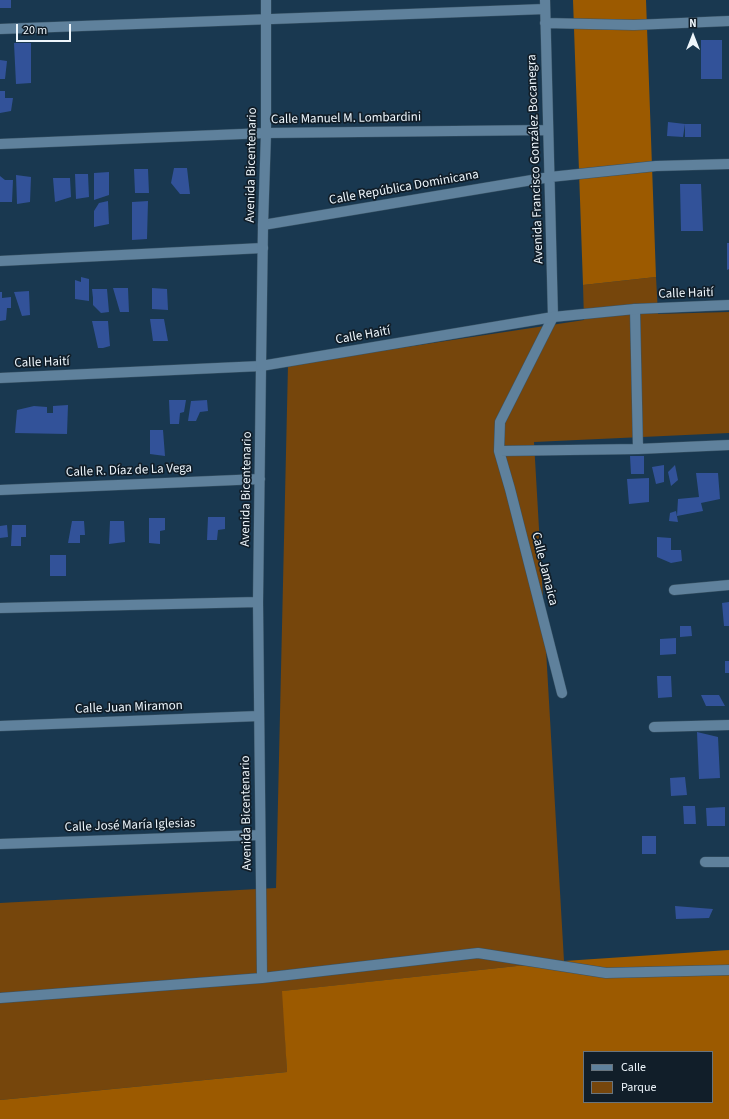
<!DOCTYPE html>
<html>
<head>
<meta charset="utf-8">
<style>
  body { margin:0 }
  #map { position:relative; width:729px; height:1119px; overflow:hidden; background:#193850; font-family:"Source Sans 3",sans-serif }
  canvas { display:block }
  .legend { position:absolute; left:583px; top:1051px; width:130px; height:52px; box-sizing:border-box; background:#111e29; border:1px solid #69747d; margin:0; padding:5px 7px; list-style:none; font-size:12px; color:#eef6fc }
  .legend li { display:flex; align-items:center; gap:8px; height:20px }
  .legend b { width:20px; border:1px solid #69747d }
  .north { position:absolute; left:673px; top:16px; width:40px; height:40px; -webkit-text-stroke:3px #111e29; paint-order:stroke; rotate:0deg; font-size:11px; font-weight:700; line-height:16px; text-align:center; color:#eef6fc }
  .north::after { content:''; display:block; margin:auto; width:14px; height:18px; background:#eef6fc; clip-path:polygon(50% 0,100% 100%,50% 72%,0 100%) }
  .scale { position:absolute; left:16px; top:24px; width:55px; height:18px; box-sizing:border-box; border:2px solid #eef6fc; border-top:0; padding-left:5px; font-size:12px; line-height:14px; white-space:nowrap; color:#eef6fc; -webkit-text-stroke:3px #111e29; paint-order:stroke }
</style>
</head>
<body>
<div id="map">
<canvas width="729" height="1119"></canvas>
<ul class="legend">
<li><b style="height:5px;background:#5f819c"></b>Calle</li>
<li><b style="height:11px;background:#76460c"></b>Parque</li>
</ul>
<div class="north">N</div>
<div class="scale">20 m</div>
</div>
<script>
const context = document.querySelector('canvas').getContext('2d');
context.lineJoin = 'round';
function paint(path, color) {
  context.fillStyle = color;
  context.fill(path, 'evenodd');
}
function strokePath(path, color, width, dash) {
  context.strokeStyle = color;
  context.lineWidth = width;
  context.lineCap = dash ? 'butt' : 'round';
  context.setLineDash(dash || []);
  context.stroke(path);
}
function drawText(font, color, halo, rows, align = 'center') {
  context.font = font + ' "Source Sans 3",sans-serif';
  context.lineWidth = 3.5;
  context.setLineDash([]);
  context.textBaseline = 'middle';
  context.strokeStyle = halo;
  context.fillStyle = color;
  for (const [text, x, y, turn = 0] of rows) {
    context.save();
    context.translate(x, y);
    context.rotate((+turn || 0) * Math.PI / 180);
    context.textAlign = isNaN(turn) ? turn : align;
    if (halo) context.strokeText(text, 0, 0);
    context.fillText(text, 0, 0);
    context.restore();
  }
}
paint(new Path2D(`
  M656 277 658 314 729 312V433L534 442 564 961 283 991 287 1072 0 1100V903L276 888 288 365 584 320 583 285Z`), '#76460c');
paint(new Path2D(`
  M573 0H646L656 277 583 285Z
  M729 950V1119H0V1100L287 1072 282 991 564 961ZM584 1052H712V1102H584Z`), '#9c5a00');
paint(new Path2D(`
  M0 0H11V8H0Z
  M701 40H722V79H701Z
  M14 43H31V83L16 84Z
  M0 60 7 61 5 79H0Z
  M0 91H5V98H13L11 111 0 113Z
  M668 122 685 124 683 137 667 136Z
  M685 124H701V137H685Z
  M174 168H187L190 194H180L171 183Z
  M134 169H148L149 193H135Z
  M109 172V195L94 200V173Z
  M75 174H88L89 197 76 199Z
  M16 175 31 177 30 202 17 204Z
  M0 176 5 180H13L12 202H0Z
  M53 178H70L71 197 55 202Z
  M680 184H701L703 231H681Z
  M108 201 109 224 94 227V211L99 203Z
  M148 201 147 239 132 240V202Z
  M727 243H729V269L727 270Z
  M81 277 89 279V301L75 299V280L81 282Z
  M113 288H128L129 312H120Z
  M152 288 167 289 168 310 152 309Z
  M92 289H107L109 312 101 313 93 305V298Z
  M29 291 30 315 22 316 14 292Z
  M0 292H2V298L11 297V308H7L6 320 0 321Z
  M150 319H164L168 341H153Z
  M92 321H108L110 346 103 348H98Z
  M169 400H186L184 412 180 413 179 424H170Z
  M207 400 208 411 200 412 196 421H188L191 401Z
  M68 405 67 434 15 433 17 410 34 406 47 407V413H53V406Z
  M150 430H163L165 456 150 454Z
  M630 456H644V474H631Z
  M664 465V482L656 484 652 467Z
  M675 465 678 480 671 486 668 472Z
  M696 473H718L720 499 701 503 703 511 677 516 678 499 699 497Z
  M649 478V502L629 504 627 479Z
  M676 511 678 522 669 521 670 513Z
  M208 517H225V529L218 530 217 540H207Z
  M149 518H165V530L160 531V544L149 543Z
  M72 521H84L85 535H80V543H68Z
  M110 521H124L125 542 109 544Z
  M7 525 8 537 0 538V526Z
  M12 525H26V537H21V546H11Z
  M657 537 671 538V550H681L682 561 671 563 657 557Z
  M50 555H66V576H50Z
  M729 602V626H724L722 603Z
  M680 626H691L692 636 680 637Z
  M676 638V654L660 655V639Z
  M725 661H729V673H725Z
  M657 676H671L672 697 658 698Z
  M701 695H719L725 706H706Z
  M697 732 718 737 720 778 699 779Z
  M685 777 687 795 671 796 670 778Z
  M683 806H695L696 824H684Z
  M725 807V826H707L706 808Z
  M642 836H656V854H642Z
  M675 906 713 909 709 918 676 919Z`), '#325299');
const street = new Path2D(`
  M545 0 553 317 500 422 499 451 510 489 562 693
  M545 23 634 25 729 21
  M0 29 545 9
  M0 144 266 133 548 130
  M263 225 550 177 656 166 729 164
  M0 261 263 248
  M635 309 638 449
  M0 378 261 366 258 602 262 978
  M499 451 638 449 729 445
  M0 490 260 479
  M674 590 729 585
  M0 608 258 602
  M0 726 259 716
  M654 727 729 725
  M0 844 260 835
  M705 862H729
  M0 998 262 978 478 953 606 973 729 970`);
const secondary = new Path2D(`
  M266 0V133L263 225 261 366 553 317 635 309 729 305`);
strokePath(street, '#395365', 11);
strokePath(secondary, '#395365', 11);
strokePath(street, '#5f819c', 10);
strokePath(secondary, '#5f819c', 10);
drawText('13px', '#eef6fc', '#111e29', [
  ["Calle Manuel M. Lombardini",346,119,-1],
  ["Avenida Francisco González Bocanegra",536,159,-92],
  ["Avenida Bicentenario",252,165,-89],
  ["Calle República Dominicana",404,188,-10],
  ["Calle Haití",686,294,-2],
  ["Calle Haití",363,336,-10],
  ["Calle Haití",42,363,-2],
  ["Calle R. Díaz de La Vega",129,471,-2],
  ["Avenida Bicentenario",247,489,-89],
  ["Calle Jamaica",544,569,76],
  ["Calle Juan Miramon",129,708,-2],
  ["Avenida Bicentenario",247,813,-91],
  ["Calle José María Iglesias",130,826,-2]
]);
</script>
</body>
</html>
